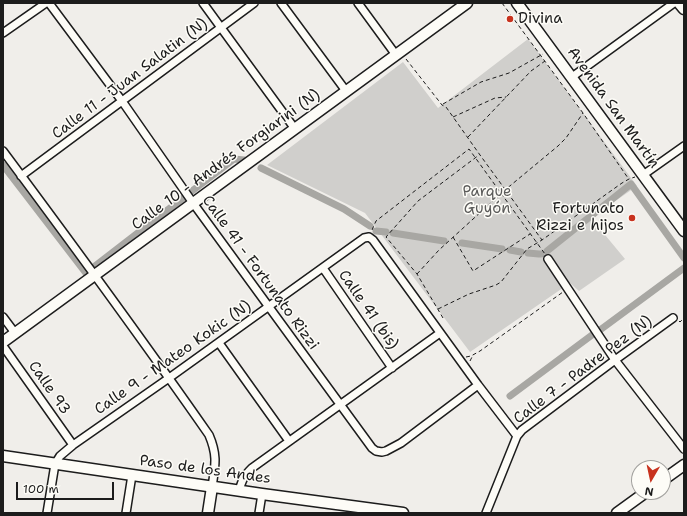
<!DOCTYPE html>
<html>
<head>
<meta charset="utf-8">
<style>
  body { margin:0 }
  #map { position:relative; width:687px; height:516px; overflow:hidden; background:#f0eeea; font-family:"Shantell Sans",sans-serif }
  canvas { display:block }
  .frame { position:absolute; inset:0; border:4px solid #1c1c1c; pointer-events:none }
  .north { position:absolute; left:631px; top:460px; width:40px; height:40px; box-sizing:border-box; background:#fdfcf7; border:1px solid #a3a29f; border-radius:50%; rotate:189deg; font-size:11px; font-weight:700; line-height:16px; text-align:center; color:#1c1c1c }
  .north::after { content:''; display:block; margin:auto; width:14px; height:18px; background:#c8321e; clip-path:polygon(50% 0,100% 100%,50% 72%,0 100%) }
  .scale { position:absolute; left:16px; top:482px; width:98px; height:18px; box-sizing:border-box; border:2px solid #1c1c1c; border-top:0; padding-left:5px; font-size:12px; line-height:14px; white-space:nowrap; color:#1c1c1c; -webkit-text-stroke:3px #fdfcf7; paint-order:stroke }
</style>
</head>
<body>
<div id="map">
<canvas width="687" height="516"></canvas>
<div class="frame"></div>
<div class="north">N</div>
<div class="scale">100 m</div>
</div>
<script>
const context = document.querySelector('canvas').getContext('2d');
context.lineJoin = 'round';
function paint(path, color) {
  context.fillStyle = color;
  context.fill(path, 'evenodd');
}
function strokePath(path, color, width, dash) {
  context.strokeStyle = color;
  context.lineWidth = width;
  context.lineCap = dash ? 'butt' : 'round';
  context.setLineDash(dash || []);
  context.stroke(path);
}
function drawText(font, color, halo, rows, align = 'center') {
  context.font = font + ' "Shantell Sans",sans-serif';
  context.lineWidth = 3;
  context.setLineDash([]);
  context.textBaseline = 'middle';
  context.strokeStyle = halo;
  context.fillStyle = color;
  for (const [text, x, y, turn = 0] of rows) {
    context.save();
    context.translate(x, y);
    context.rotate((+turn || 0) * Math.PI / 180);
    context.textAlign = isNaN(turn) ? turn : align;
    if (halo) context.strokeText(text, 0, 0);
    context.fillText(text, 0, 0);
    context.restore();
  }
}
paint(new Path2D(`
  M528 39 637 186 591 218 625 259 579 291 570 283 470 352 365 213 267 165 403 62 438 108Z`), '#d0cfcc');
strokePath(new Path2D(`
  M3 165 86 273
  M261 168 344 209 370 226
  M192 191 234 159 244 160
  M376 231 386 232
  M393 233 444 241
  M462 243 502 249
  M510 250 521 252
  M547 251 631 184 684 258
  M528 253 539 254H541
  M95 266 183 198
  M600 330 684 268
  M510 396 592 335`), '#a8a7a3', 7);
const street = new Path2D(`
  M49 3 122 101 193 203 372 448 376 451 382 452 386 451 401 443 478 385
  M203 3 295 129
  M281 3 346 91
  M358 3 396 55
  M3 33 46 3
  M572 77 674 3
  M3 151C73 245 142 339 209 435 218 456 215 466 212 487
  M643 175 684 146
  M21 176 254 3
  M548 259 615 360 684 449
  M323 268 392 368
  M3 317 15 333
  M219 343 289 441
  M3 346 73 445
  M239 491C242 480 244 476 252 468L440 333
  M47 513 55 464 60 456 73 445 169 378 364 238 369 237 373 240 478 385 517 436
  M126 513 132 475
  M259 513 262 494
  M486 513 517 436 522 430 615 360 673 318`);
const secondary = new Path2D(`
  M517 3 684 231
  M679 3 684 9
  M3 342 467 3
  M3 456 262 494 403 513
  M663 480 684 465
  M208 513 212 487
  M617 513 646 492`);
strokePath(street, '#1c1c1c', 10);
strokePath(secondary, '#1c1c1c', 13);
strokePath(new Path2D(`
  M502 3 583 113 628 178
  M406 59 442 105 446 107 480 155 542 240
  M443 104 481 82 509 73 543 54
  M453 117 495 98 506 97
  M468 137 531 71 545 61
  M372 230 376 221 469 149 545 254
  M453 237 473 271 530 234
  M417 274 439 250 505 190 558 146 566 138 583 113
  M438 309 469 294 496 285 501 282 527 249 542 240 622 183 629 179 635 177
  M443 318 417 274 386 237 418 201 479 155
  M679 321 680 322 684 318
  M466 357 471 356 480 351 563 292
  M470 361 473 355`), '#1c1c1c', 1, [4, 3]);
strokePath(street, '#fdfcf7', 7);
strokePath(secondary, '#fdfcf7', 10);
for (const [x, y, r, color] of [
  [510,19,4,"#c8321e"],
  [632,218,4,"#c8321e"]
]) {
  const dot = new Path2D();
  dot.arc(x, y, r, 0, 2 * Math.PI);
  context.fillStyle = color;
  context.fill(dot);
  strokePath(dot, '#fdfcf7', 1.5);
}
drawText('15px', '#1c1c1c', '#fdfcf7', [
  ["Divina",518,19],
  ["Fortunato",624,209,"right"],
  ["Rizzi e hijos",624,226,"right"]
], 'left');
drawText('15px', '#1c1c1c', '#fdfcf7', [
  ["Calle 11 - Juan Salatin (N)",130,79,-37],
  ["Avenida San Martín",613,108,54],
  ["Calle 10 - Andrés Forgiarini (N)",226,160,-36],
  ["Calle 41 - Fortunato Rizzi",260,273,54],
  ["Calle 41 (bis)",368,310,55],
  ["Calle 9 - Mateo Kokic (N)",173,358,-35],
  ["Calle 7 - Padre Pez (N)",583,370,-37],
  ["Calle 93",49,388,55],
  ["Paso de los Andes",205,470,8]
]);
drawText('15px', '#5b5b5a', '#fdfcf7', [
  ["Parque",487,192],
  ["Guyón",487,209]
]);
</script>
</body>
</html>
